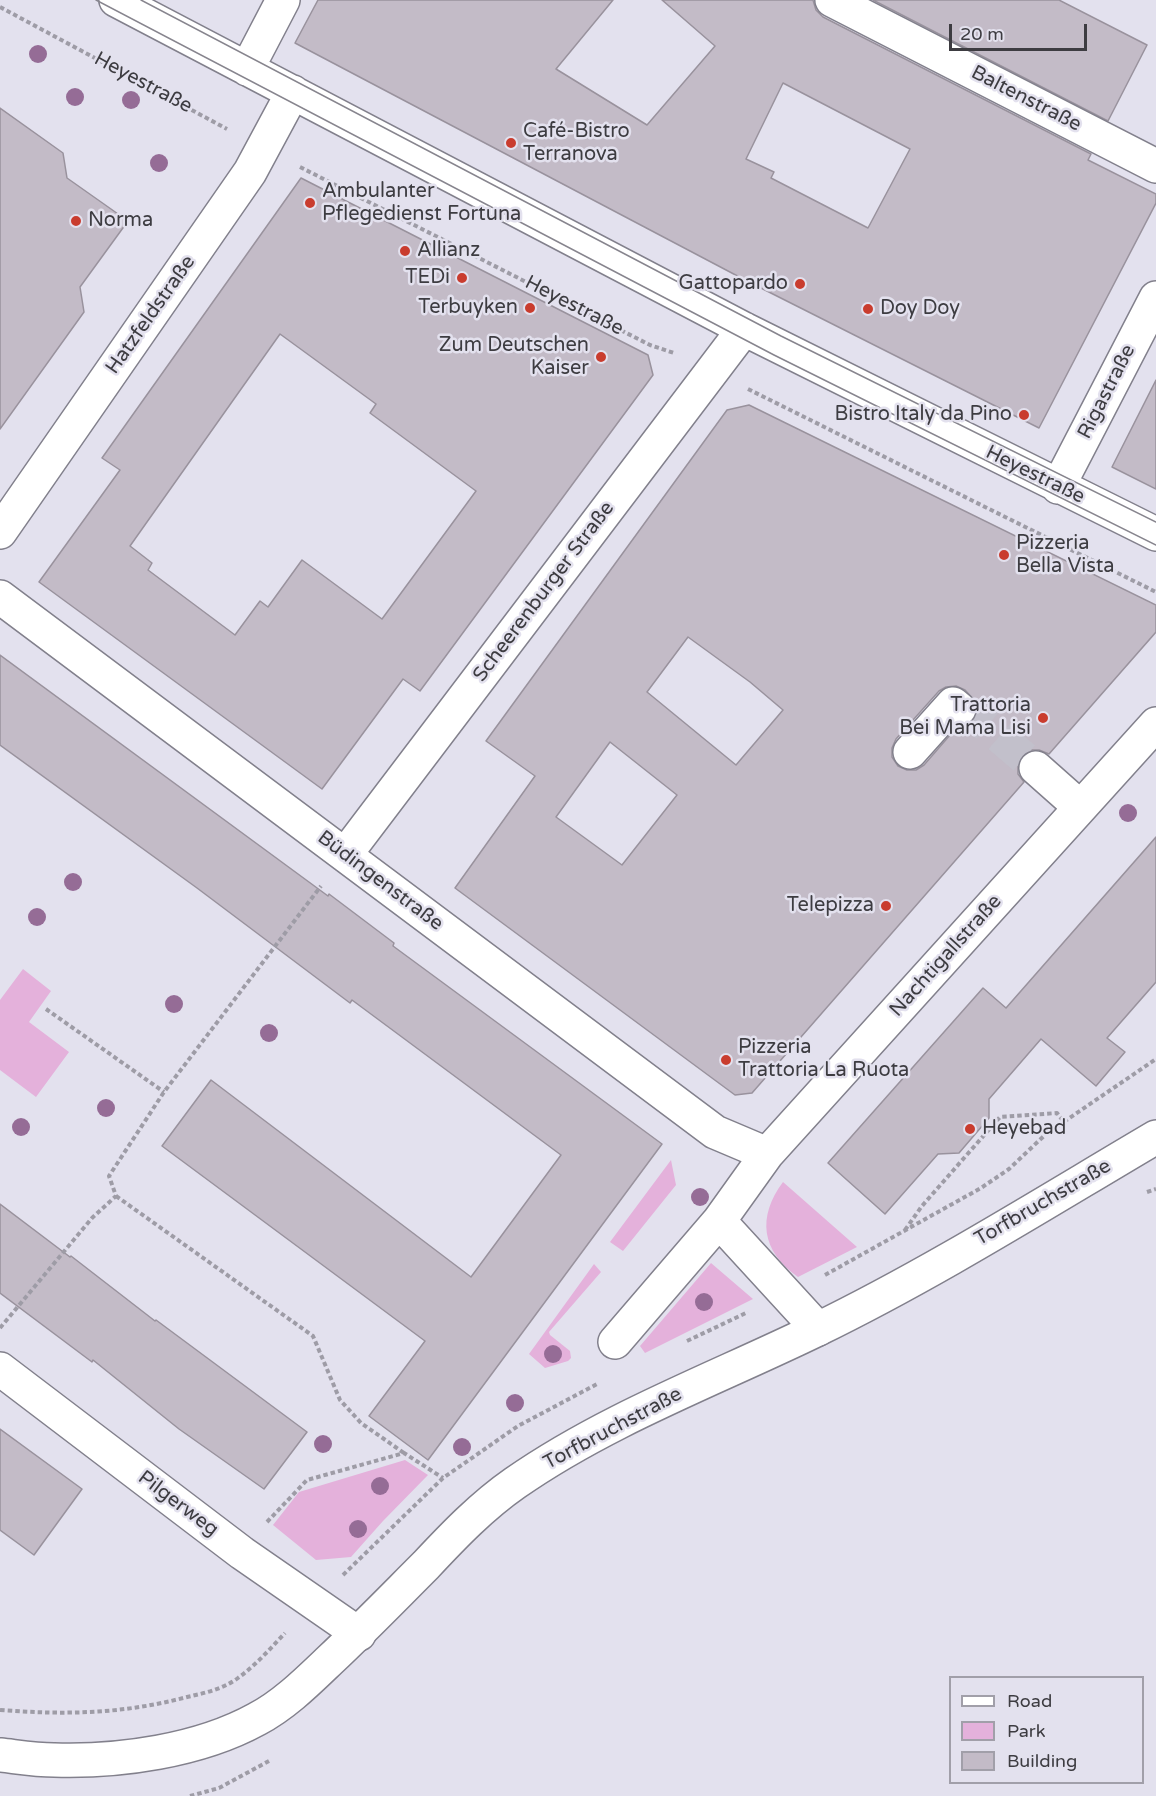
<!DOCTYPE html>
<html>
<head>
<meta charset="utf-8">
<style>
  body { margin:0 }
  #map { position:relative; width:1156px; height:1796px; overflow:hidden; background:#e3e1ee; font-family:"Varela Round",sans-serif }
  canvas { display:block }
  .legend { position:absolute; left:949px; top:1676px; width:195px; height:108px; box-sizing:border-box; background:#e3e1ee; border:2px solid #a19fa9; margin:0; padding:8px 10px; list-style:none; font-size:18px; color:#3d3c41 }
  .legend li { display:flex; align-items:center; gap:12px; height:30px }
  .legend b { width:30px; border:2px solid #a19fa9 }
  .scale { position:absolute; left:949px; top:24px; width:138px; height:27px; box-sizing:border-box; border:3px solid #3d3c41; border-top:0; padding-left:8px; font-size:18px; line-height:21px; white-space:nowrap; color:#3d3c41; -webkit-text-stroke:4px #e3e1ee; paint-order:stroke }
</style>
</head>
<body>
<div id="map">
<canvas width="1156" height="1796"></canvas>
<ul class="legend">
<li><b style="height:8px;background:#fff"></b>Road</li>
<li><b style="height:16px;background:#e4b1db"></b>Park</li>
<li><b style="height:16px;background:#c3bbc7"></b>Building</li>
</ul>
<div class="scale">20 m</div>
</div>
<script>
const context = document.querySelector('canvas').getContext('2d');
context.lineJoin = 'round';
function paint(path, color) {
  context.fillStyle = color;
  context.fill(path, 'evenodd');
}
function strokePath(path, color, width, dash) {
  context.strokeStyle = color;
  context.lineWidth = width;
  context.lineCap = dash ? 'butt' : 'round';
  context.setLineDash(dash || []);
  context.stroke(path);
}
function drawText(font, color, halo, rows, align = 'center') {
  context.font = font + ' "Varela Round",sans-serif';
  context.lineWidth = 5;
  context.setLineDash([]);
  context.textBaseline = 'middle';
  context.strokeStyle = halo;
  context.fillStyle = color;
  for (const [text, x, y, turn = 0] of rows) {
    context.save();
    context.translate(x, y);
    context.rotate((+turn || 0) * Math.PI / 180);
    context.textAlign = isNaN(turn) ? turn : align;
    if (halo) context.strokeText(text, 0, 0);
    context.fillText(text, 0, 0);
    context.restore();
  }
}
paint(new Path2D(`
  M23 969 51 991 29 1022 69 1052 36 1097 0 1070V1000Z
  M671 1160 676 1185 623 1251 610 1242Z
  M783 1182 857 1247 798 1277C761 1251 757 1217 783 1182Z
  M711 1263 753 1299 645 1353 640 1346Z
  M594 1264 601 1272 549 1332 550 1335 570 1351 571 1358 568 1361 545 1368 529 1354Z
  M405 1460 428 1475 383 1521 351 1557 316 1560 273 1525 299 1492Z`), '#e4b1db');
const building = new Path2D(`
  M318 0H613L556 69 647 125 715 46 662 0H813L816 10 823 17 1091 154 1088 160 1156 194V203L1039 428 747 281 295 43ZM783 83 910 149 868 228 771 178 774 172 746 159Z
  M873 0H1059L1147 45 1108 121Z
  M0 108 63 153 67 178 128 221 80 287 84 312 0 429Z
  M301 178 648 355 653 375 420 691 403 679 322 789 39 582 120 470 102 458ZM280 334 376 404 370 413 476 491 382 619 302 560 268 607 260 601 235 635 148 570 152 563 130 546Z
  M1156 380V489L1112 467Z
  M749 405 1156 605V632L1049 754 1039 750H1030L1022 755 1018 765V774L1024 782 752 1093 735 1095 455 888 535 776 486 741 727 410ZM688 637 750 682 783 710 736 765 647 692ZM956 686 965 690 976 702 978 712 974 721 966 726 957 727 924 765 916 770H907L898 766 892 757V748L896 739 939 691 946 687ZM610 742 677 795 622 865 556 817Z
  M0 655 328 896 329 894 394 943 393 946 662 1144 428 1460 369 1416 425 1341 162 1146 211 1080 471 1277 561 1155 352 1000 350 1003 197 888 0 745Z
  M1156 837V982L1107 1038 1125 1052 1096 1086 1041 1039 989 1099V1118L959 1153 938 1154 885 1214 828 1163 983 988 1006 1008Z
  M0 1204 70 1257 71 1256 155 1321 156 1320 307 1432 264 1489 179 1429 93 1360 92 1362 0 1293Z
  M0 1429 82 1489 34 1555 0 1530Z`);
paint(building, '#c3bbc7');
strokePath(building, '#99929d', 1.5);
strokePath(new Path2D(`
  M959 709 981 721 1036 768`), '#c2c0cb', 33, [33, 16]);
const minor = new Path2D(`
  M116 0 744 329 1156 534
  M832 0 1156 166
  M247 69 283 0
  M1058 487 1156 298
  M0 532 250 172 293 92
  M0 597 715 1132 767 1154
  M910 752 953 704 959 709
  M1036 768 1080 807
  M345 855 744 329
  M719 1221 818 1329
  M615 1342 719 1221 767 1154 1156 724
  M0 1369 242 1553 359 1634`);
const major = new Path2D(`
  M0 1755C18 1757 36 1760 54 1760 119 1762 199 1751 257 1719 284 1705 308 1681 330 1660 363 1629 394 1597 426 1565 454 1535 482 1506 515 1483 607 1419 715 1379 816 1330 933 1273 1044 1203 1156 1137`);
strokePath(minor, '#82808c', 36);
strokePath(major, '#82808c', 36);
strokePath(new Path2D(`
  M0 7 227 129
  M300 167 650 345 674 353
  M748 389 1156 592
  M46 1009 164 1092
  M1147 1192 1156 1189
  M116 1196 313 1336 340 1400 361 1423 404 1453
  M905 1230 922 1206 1000 1117 1057 1113 1064 1122
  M825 1275 981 1188 1009 1169 1046 1134 1156 1059
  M0 1328 92 1218 116 1196 109 1176 164 1092 321 886
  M687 1341 748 1312
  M267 1522 307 1480 404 1453 443 1478
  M343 1575 443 1478 518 1426 599 1383
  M0 1710C66 1715 123 1714 187 1697 205 1693 223 1689 238 1678 256 1665 270 1649 285 1633
  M190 1796 219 1788 269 1761`), '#9e9ca6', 4, [4.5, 3]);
strokePath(minor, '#fff', 33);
strokePath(major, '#fff', 33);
strokePath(new Path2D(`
  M96 0 774 355 1156 545
  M141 0 781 336 1156 522`), '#87858e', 1.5);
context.fillStyle = '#956c96';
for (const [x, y] of [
  [38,54],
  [75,97],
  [131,100],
  [159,163],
  [1128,813],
  [73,882],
  [37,917],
  [174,1004],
  [269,1033],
  [106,1108],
  [21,1127],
  [700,1197],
  [704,1302],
  [553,1354],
  [515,1403],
  [323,1444],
  [462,1447],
  [380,1486],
  [358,1529]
]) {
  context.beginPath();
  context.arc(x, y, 9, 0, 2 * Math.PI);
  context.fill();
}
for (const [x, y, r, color] of [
  [511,143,6,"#c93c2e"],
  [310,203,6,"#c93c2e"],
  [76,221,6,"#c93c2e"],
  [405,251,6,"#c93c2e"],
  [462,278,6,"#c93c2e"],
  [800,284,6,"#c93c2e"],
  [530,308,6,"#c93c2e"],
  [868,309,6,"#c93c2e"],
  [601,357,6,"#c93c2e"],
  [1024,415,6,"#c93c2e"],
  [1004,555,6,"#c93c2e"],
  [1043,718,6,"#c93c2e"],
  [886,906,6,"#c93c2e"],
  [726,1060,6,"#c93c2e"],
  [970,1129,6,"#c93c2e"]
]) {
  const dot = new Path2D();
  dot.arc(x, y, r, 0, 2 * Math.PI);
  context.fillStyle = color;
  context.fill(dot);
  strokePath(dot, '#e3e1ee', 2);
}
drawText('20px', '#3d3c41', '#e3e1ee', [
  ["Heyestraße",143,83,28],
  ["Baltenstraße",1026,99,27],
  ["Heyestraße",574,306,27],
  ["Hatzfeldstraße",151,315,-55],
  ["Rigastraße",1107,392,-63],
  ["Heyestraße",1035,475,26],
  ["Scheerenburger Straße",544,592,-53],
  ["Büdingenstraße",380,881,37],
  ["Nachtigallstraße",946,956,-48],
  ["Torfbruchstraße",1043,1203,-30],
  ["Torfbruchstraße",613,1429,-28],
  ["Pilgerweg",178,1504,37]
]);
drawText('20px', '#3d3c41', '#e3e1ee', [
  ["Café-Bistro",523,132],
  ["Terranova",523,155],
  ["Ambulanter",322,192],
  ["Pflegedienst Fortuna",322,215],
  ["Norma",88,221],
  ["Allianz",417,251],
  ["TEDi",450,278,"right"],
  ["Gattopardo",788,284,"right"],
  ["Terbuyken",518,308,"right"],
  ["Doy Doy",880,309],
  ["Zum Deutschen",589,346,"right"],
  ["Kaiser",589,369,"right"],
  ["Bistro Italy da Pino",1012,415,"right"],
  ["Pizzeria",1016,544],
  ["Bella Vista",1016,567],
  ["Trattoria",1031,706,"right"],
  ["Bei Mama Lisi",1031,729,"right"],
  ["Telepizza",874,906,"right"],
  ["Pizzeria",738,1048],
  ["Trattoria La Ruota",738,1071],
  ["Heyebad",982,1129]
], 'left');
</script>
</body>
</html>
